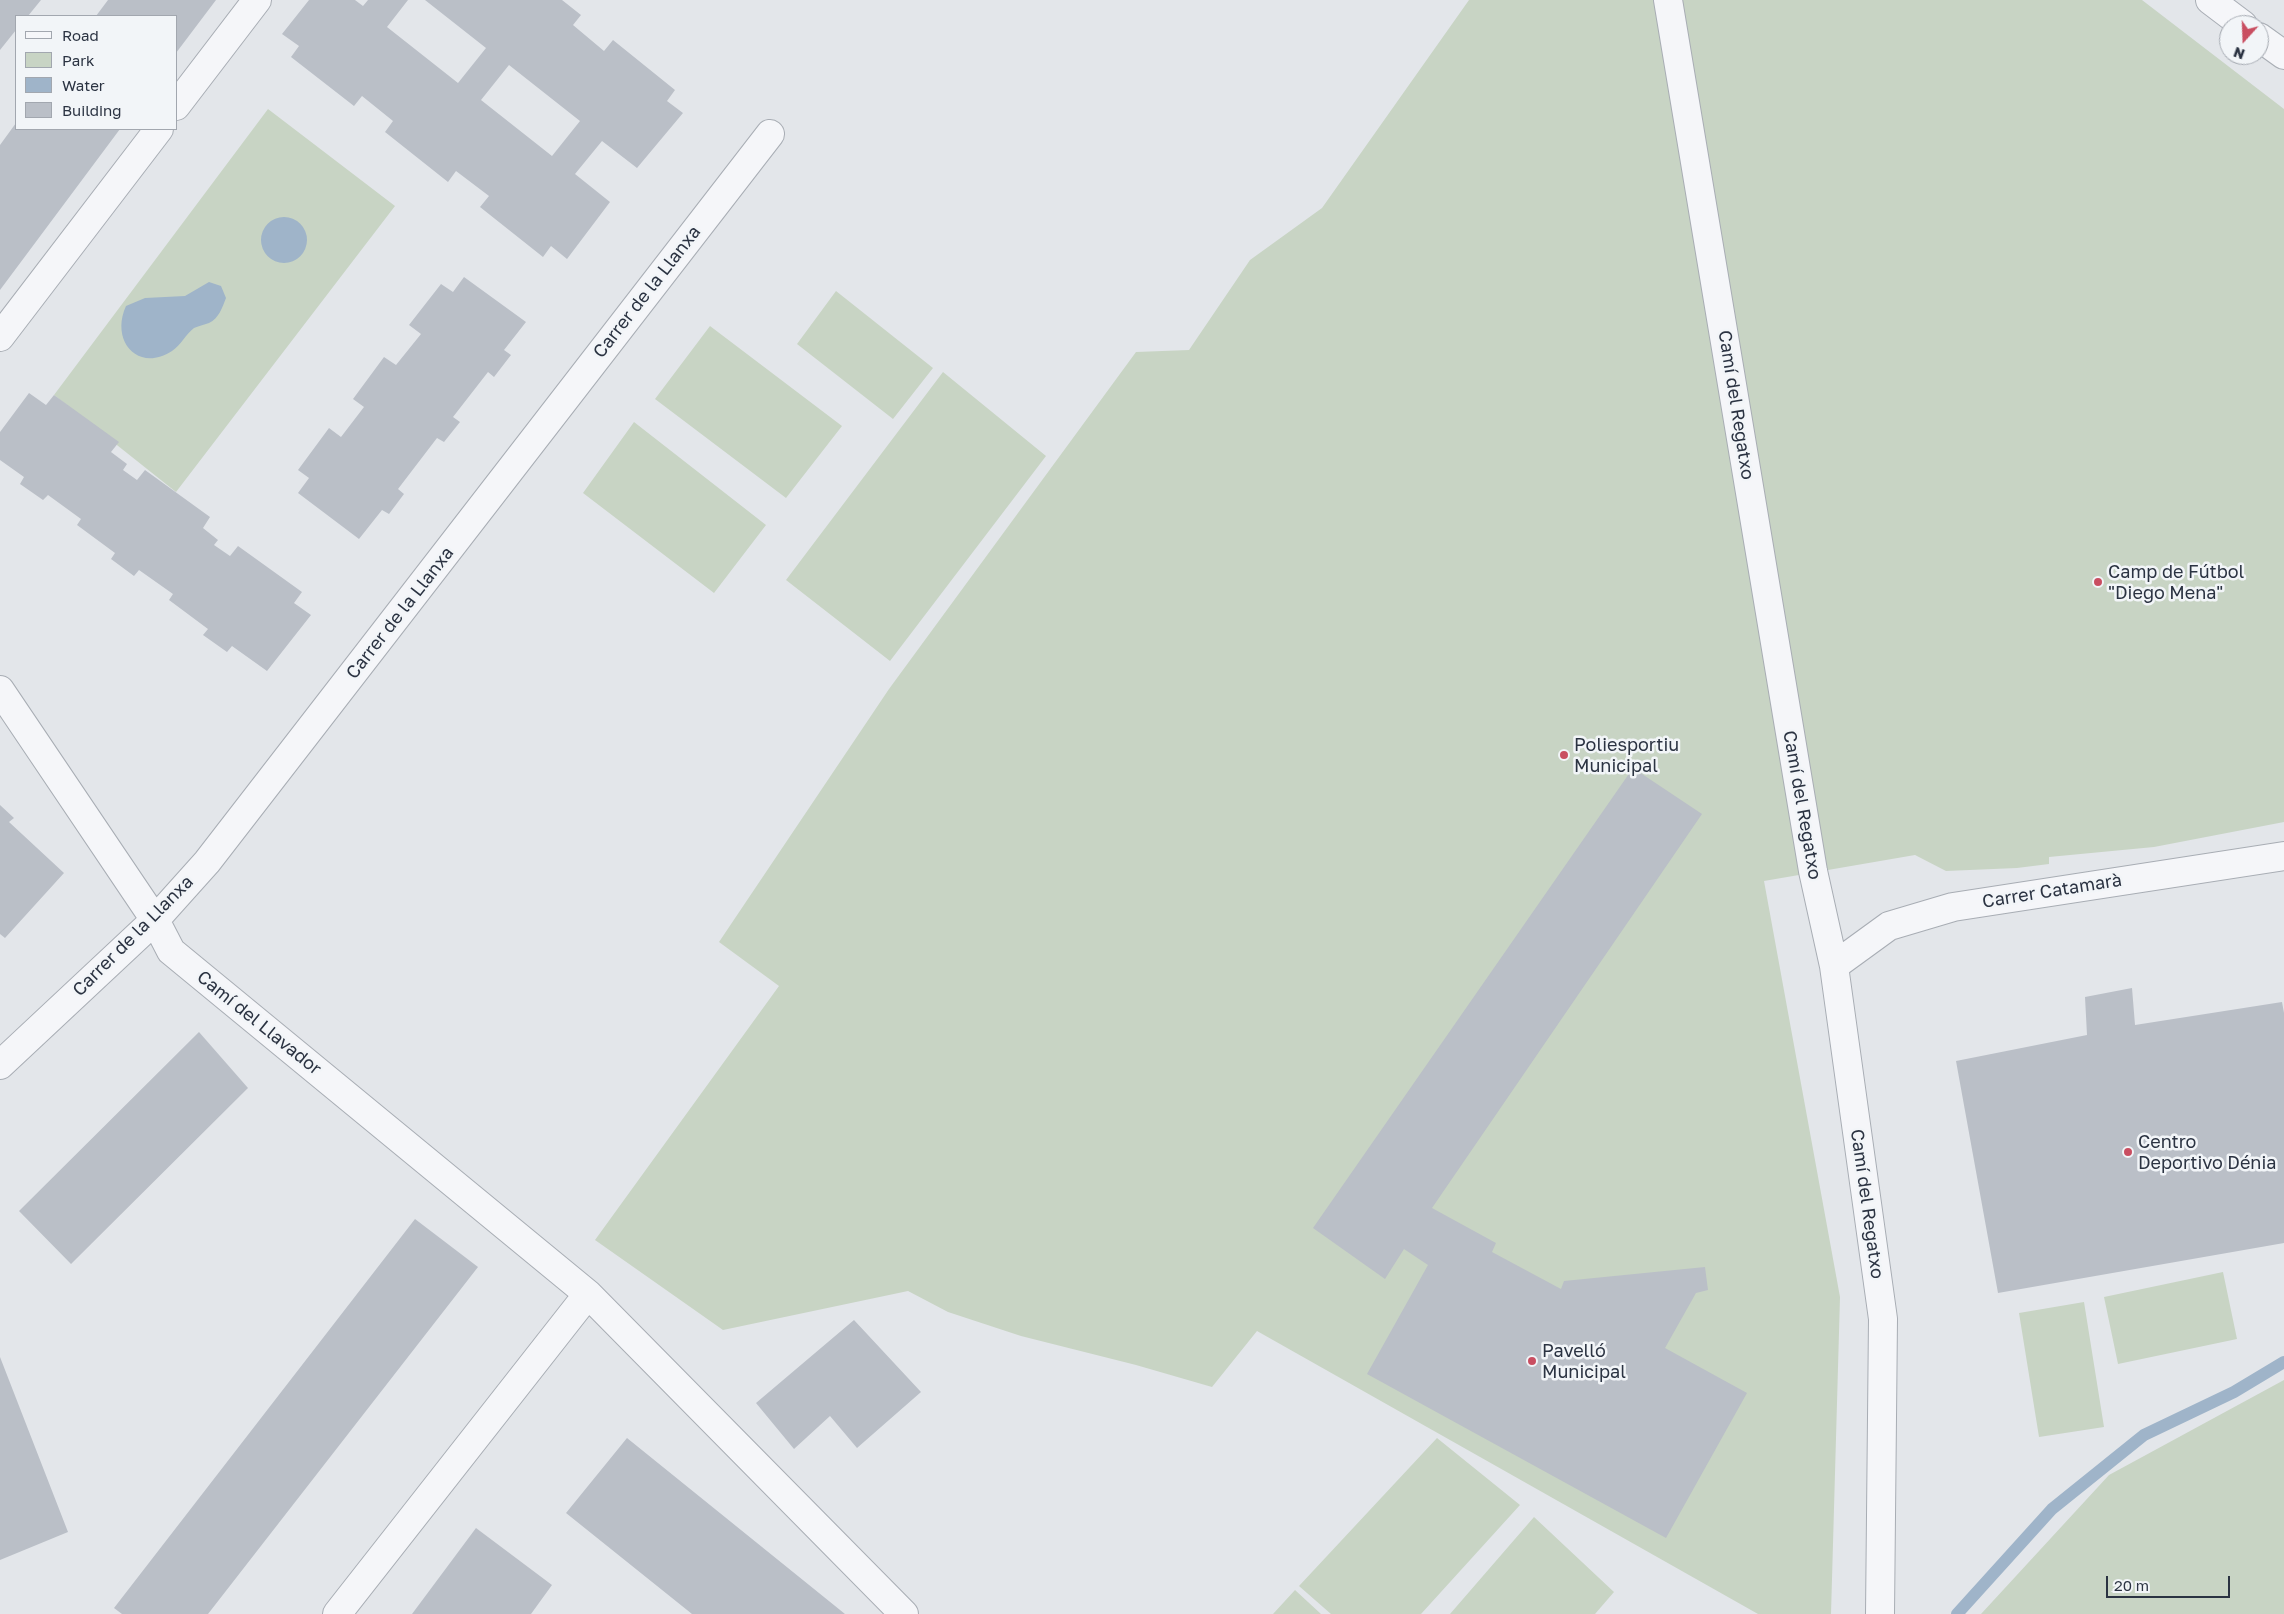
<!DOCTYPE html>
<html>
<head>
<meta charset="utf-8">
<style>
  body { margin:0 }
  #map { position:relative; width:2284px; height:1614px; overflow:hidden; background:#e3e6ea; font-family:"Golos Text",sans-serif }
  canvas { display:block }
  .legend { position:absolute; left:15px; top:15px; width:162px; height:115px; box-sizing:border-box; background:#f2f5f8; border:1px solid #a2a7af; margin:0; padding:6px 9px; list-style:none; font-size:15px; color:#2b3342 }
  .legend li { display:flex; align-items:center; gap:10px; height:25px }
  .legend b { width:25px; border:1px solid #a2a7af }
  .north { position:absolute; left:2219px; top:15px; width:50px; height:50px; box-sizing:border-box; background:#f2f5f8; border:1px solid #a2a7af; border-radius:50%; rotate:200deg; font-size:14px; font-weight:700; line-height:20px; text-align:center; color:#2b3342 }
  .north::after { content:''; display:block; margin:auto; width:18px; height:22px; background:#c94e61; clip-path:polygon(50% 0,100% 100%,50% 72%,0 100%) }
  .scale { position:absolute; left:2106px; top:1576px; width:124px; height:22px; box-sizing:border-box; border:2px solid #2b3342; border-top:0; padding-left:6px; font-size:15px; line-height:18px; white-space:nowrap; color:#2b3342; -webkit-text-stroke:4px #f2f5f8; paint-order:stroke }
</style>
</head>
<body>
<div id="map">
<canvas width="2284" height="1614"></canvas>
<ul class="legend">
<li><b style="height:6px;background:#f5f6f9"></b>Road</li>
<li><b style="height:14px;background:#c8d4c4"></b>Park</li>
<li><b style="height:14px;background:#9fb4c9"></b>Water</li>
<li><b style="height:14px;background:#babfc7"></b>Building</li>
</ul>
<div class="north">N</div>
<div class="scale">20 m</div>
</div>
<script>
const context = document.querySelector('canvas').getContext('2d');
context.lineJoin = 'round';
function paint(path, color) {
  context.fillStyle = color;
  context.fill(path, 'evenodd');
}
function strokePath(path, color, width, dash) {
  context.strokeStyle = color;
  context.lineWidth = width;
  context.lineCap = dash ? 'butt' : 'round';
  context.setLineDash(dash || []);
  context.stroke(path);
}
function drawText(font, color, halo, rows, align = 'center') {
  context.font = font + ' "Golos Text",sans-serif';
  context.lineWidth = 5;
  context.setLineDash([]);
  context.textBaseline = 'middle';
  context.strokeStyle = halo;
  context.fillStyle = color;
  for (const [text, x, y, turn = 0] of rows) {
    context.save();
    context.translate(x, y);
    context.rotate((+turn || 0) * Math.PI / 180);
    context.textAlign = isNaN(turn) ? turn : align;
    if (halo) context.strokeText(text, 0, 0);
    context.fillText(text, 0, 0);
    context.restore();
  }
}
paint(new Path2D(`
  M1469 0H2142L2284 109V822L2154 847 2049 857V864L2017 868 1946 871 1915 855 1764 881 1840 1297 1831 1614H1758L1257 1331 1212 1387 1136 1365 1021 1336 948 1312 908 1291 723 1330 595 1240 779 986 719 942 889 689 1136 352 1189 350 1250 260 1322 208Z
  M268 109 395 206 176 492 54 395Z
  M836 291 933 368 893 419 797 344Z
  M710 326 842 426 786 498 655 399Z
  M943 372 1046 456 890 661 786 580Z
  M634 422 766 525 714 593 583 493Z
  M2223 1272 2237 1339 2118 1364 2104 1297Z
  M2084 1302 2104 1427 2039 1437 2019 1313Z
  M2284 1380V1614H1981L2109 1475Z
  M1437 1438 1520 1505 1421 1614H1331L1299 1586Z
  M1534 1517 1614 1592 1595 1614H1450Z
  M1295 1590 1321 1614H1273Z`), '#c8d4c4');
paint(new Path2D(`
  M261 240a23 23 0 1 1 46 0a23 23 0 1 1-46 0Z
  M209 282 221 286 226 298C222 308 219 318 209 323 204 325 198 326 194 328 186 334 181 345 172 351 138 373 110 341 126 306L145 298 185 296Z`), '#9fb4c9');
strokePath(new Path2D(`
  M1957 1614 2052 1509 2144 1435 2234 1392 2284 1362`), '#9fb4c9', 12);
paint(new Path2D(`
  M0 0H41L28 16H16V30L0 50Z
  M108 0H216L176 53V16H96Z
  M309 0H355L363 6 368 0H408L387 27 458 83 486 48 425 0H562L581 15 573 25 604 51 613 40 675 90 667 101 683 113 637 168 602 141 575 174 610 202 567 259 551 246 543 257 480 207 489 196 456 171 448 182 385 132 393 121 362 96 354 106 291 57 299 46 282 34ZM509 65 580 121 552 156 481 100Z
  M16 123V129H120L0 290V145Z
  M464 277 526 322 504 350 511 355 494 377 488 372 453 417 460 422 444 442 437 438 398 489 404 494 389 514 382 510 359 539 298 493 309 478 298 470 329 428 341 437 364 407 353 399 384 357 396 365 421 334 409 325 441 284 453 292Z
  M29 393 46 405 54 395 119 442 111 452 127 464 123 470 137 480 145 470 210 517 203 528 218 540 214 545 230 556 238 546 302 592 294 603 311 615 267 671 232 646 227 652 203 635 208 629 169 600 173 594 139 570 134 576 111 559 115 553 77 525 81 519 48 495 43 500 20 484 24 477 0 460V432Z
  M1633 768 1702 814 1432 1208 1496 1243 1492 1252 1561 1289 1564 1281 1705 1267 1708 1290 1696 1293 1665 1348 1747 1393 1666 1538 1367 1374 1428 1265 1404 1249 1385 1279 1313 1228Z
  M0 805 14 818 9 822 64 873 5 938 0 934Z
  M2132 988 2135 1025 2282 1002 2284 1013V1243L1998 1293 1956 1061 2087 1035 2085 997Z
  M199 1032 248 1088 71 1264 19 1211Z
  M415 1219 478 1267 208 1614H122L114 1608Z
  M854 1320 921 1392 857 1448 830 1416 794 1449 756 1403Z
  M0 1357 68 1532 0 1560Z
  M627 1438 845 1614H692L566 1513Z
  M476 1528 552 1585 531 1614H412Z`), '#babfc7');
const minor = new Path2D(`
  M1668 0 1813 871 1834 966 1883 1319 1880 1614
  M2210 0 2243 25
  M2259 37 2284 55
  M176 106 257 0
  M0 337 159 129
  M0 690 155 920 171 951 588 1294 904 1614
  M1834 966 1889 926 1953 907 2284 856
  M0 1065 155 920 207 862 770 134
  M337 1614 588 1294`);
strokePath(minor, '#a8adb4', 30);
strokePath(minor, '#f5f6f9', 28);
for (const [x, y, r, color] of [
  [2098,582,5,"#c94e61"],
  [1564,755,5,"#c94e61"],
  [2128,1152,5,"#c94e61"],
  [1532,1361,5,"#c94e61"]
]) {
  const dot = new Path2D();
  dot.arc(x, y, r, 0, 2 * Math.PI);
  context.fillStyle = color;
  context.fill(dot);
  strokePath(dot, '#f2f5f8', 2);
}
drawText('18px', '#2b3342', '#f2f5f8', [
  ["Carrer de la Llanxa",647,292,-52],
  ["Camí del Regatxo",1736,405,81],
  ["Carrer de la Llanxa",400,613,-52],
  ["Camí del Regatxo",1802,805,80],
  ["Carrer Catamarà",2052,891,-9],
  ["Carrer de la Llanxa",133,936,-45],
  ["Camí del Llavador",259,1023,39],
  ["Camí del Regatxo",1867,1204,82]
]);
drawText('18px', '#2b3342', '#f2f5f8', [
  ["Camp de Fútbol",2108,572],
  ["\"Diego Mena\"",2108,593],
  ["Poliesportiu",1574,745],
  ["Municipal",1574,766],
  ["Centro",2138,1142],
  ["Deportivo Dénia",2138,1163],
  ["Pavelló",1542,1351],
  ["Municipal",1542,1372]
], 'left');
</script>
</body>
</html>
